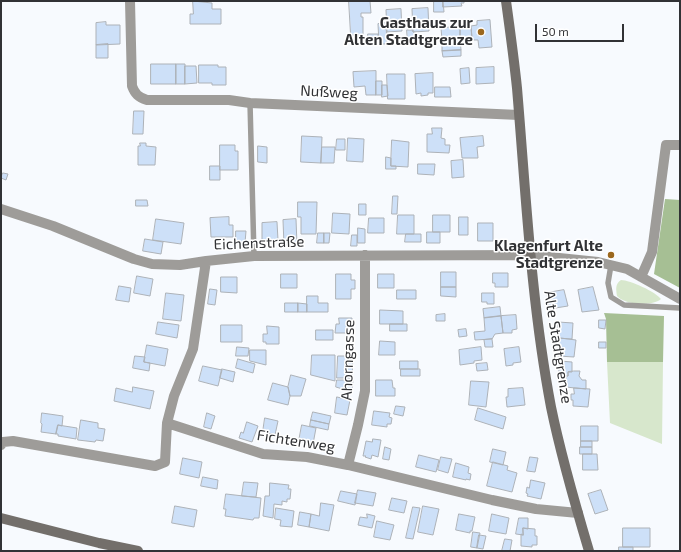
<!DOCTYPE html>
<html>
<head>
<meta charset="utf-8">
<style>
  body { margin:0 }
  #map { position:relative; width:681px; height:552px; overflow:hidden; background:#f7fafe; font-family:"Exo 2",sans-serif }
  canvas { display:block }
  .frame { position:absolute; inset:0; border:2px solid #313235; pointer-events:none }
  .scale { position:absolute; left:535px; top:24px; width:89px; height:18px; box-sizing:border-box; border:2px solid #313235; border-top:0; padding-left:5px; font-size:12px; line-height:14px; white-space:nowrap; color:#313235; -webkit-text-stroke:3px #fff; paint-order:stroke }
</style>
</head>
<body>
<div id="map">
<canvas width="681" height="552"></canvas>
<div class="frame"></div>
<div class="scale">50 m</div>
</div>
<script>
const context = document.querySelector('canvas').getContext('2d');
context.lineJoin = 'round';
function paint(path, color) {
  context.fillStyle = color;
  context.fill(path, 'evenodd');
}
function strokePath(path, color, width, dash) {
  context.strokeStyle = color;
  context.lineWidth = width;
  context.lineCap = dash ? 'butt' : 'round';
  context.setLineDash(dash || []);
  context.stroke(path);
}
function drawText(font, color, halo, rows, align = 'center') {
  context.font = font + ' "Exo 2",sans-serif';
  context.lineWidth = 3;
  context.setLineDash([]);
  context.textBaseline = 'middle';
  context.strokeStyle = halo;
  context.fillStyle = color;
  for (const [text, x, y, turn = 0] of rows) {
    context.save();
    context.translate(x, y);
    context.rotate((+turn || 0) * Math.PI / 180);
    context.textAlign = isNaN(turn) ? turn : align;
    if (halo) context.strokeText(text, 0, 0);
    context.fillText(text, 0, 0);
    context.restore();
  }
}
paint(new Path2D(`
  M621 280C630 280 656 292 661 299 654 305 634 305 625 301 622 300 619 298 617 296 616 289 615 284 621 280Z
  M607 362H663L662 444 610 423Z`), '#d7e7cc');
paint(new Path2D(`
  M665 199 680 200V288L654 274Z
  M604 313 664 316 663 362H607L606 319Z`), '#a6bf94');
const building = new Path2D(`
  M193 1 212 3V9H221V24H190V14H193Z
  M349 1H370L371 13H361V17H363V35H351Z
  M434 1H443L444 12H434Z
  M443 1H464V3H461L462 6 443 7Z
  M428 8 429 31 413 32 412 9Z
  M401 9 402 31 387 32 386 10Z
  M490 20 492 47 479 48 478 40H472L471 26 477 25V21Z
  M106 22V25H120V44L96 45V23Z
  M386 23 387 44H379L378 24Z
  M471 26 472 38H460V27Z
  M460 27V38L442 40 441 28Z
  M407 30H413V32H415V43H408Z
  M368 34H378L379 44 369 45Z
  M460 38 461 50 442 51V40Z
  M108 44V58H96V45Z
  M461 50V56L443 57 442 51Z
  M151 64H176V84H151Z
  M176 64H185V84H176Z
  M199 65H218V67H226V85H212V83H199Z
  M185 66H196L197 83 185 84Z
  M494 67V83L476 84V68Z
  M469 68 470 83 461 84 460 69Z
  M376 71V95H366L365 86 354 87 353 72Z
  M433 73V93H428V95L421 96V93L416 94 415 74Z
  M387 74H405V99H388Z
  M376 81H382V95H376Z
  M382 85H387L388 96 382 97Z
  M435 87H450L451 97H435Z
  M134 111H144L143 134H133Z
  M432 128H442L441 138 445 139V145H450L449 153 427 152V134H432Z
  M302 136 322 137 321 163 301 162Z
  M483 136 484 146 477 147 478 158H462L460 138Z
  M348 138 364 139 363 162 347 161Z
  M337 139H345V150H336Z
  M392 140 409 142 408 167 391 166Z
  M140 143H146V146L156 147 155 165H138V146H140Z
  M220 145H235V151H238V170H220Z
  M258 146 267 147V163L258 162Z
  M322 147H335L334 163H321Z
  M386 157 391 158V166H396V169H386Z
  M463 160 464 177 452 178 451 161Z
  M418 164H435L434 175 418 174Z
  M210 166H220V180H210Z
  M3 173 8 174 6 180 1 178Z
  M393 196H398L397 214H392Z
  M136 200H147L148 206H136Z
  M298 202H317L316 234H301V217H298Z
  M359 204H366V215H359Z
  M333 213 350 214 349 234 332 233Z
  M398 215H414V234H397Z
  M433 215H450V232H433Z
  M229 217V225H233V237H211L210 218Z
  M459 217H468V235H459Z
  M369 218H384V233H368Z
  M156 219 184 223 181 244 153 240Z
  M296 219 297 245H284L283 220Z
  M277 222 278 240H262V223Z
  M478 223H493V241H478Z
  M358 228 365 229V243H358Z
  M236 231H246L245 243H236Z
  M427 232H440V243H427Z
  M318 233H324V243H317Z
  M324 233H330L329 243H324Z
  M406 234H421V242H405Z
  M352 235H357V246H351Z
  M145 239 163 242 161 254 143 251Z
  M441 272H456V287H441Z
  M493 273H508V287H495V283H493Z
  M281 274H297V288H281Z
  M336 274H351V280H355V289H351V299H336Z
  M378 274H394V288H378Z
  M137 276 153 279 150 296 134 293Z
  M221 277H237V293L221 292Z
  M119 286 131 288 129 302 116 300Z
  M441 287H456V297L441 296Z
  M593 287 599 310 582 312 578 290Z
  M210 289 217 290 215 305 208 304Z
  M397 290H416V299H397Z
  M564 290 568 306 549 309 547 293Z
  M166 293 184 295 181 321 163 319Z
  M482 293H494V304H487V302H482Z
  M307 296H318V303H328V312H307Z
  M285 303H298V312H285Z
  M298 303 307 304V312H298Z
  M500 307 501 316 484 318 483 309Z
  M380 310 403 311V324H380Z
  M445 314V321H436V315Z
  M516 315 517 329 512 330V333H503L501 316Z
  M501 316 503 333 495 334 492 339 475 340 474 332 485 331 484 318Z
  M339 318H352L351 333H335L336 324H339Z
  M599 320H606L605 329 599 328Z
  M158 322 179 325 177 338 156 334Z
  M558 322 573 323 572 339 557 338Z
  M390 324H407V331H390Z
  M221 325H242V342H221Z
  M267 326 279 327V344H266V342H263V334H267Z
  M466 329 467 336 459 337 458 330Z
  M316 330H333V340H316Z
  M560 338 576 340 574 357 558 356Z
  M492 339 493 347H485L484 340Z
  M380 341 395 342V355H379Z
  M599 342H606V348H599Z
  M147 345 168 349 165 366 144 362Z
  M237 347 249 348 248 356H236Z
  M481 347 482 360 474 361V363L460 365 459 350Z
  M519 347 521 362 513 363V365L506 366 504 349Z
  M250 350H266V365L250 361Z
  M312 355H335V381L311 375Z
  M135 356 145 357 144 362 150 363 149 371 133 368Z
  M338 356H353L352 378H337Z
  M238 359 255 364 253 373 236 368Z
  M400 361H418V369H400Z
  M560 361 572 362V372H568V376L559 375Z
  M487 363 488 370 477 371 476 364Z
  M203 366 222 370 218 386 199 381Z
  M222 369 235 372 233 382 220 378Z
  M401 369H420V376H401Z
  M574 371H580L579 376 582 380H586V389L565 387 566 376H568V372Z
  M291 375 306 379 301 396H290L288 387Z
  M337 380H353L352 392 336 387Z
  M376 380H392L393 388H395V396H376Z
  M471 381 489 382 486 407 469 405Z
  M273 383 288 387 290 396 288 405 268 400Z
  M133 387 154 391 150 409 114 401 116 388 132 392Z
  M523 388 525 405 507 407 506 397H508V389Z
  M574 388 590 389 588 407 573 406V400H571V394H574Z
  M337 397 350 400 347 415 335 413Z
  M396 406 405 407 403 416 394 414Z
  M478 408 506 417 503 429 475 420Z
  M374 411 390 413 389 417 392 418 391 424H387V427L372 425Z
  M313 412 331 416 329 424 311 420Z
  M42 413 63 416 62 426 58 425 56 434 41 432 42 424 41 423Z
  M207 413 215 416 211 429 204 427Z
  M265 418 278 421 275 435 263 432Z
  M81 420 98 423V428L105 429 103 441 96 440 95 442 78 440Z
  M311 420 329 424 328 430 310 426Z
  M247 422 258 426 252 442 239 438 241 432 243 433Z
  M58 425 77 428 76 439 58 436V434H56Z
  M302 425 316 428 313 444 299 441Z
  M581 426H598V441H581Z
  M373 439 381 440 378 457 372 455 371 459 365 457 366 456H363L366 441 372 442Z
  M581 441H592V447H581Z
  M385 447 391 449 389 460 383 459Z
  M580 447H592V454H580Z
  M493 449 506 452 503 465 490 462Z
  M583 454H597L598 470H583Z
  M419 455 439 460 436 472 416 467Z
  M441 457 452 459 448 473 438 470Z
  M530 457 538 458 535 472 527 471Z
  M183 458 202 462 199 478 180 474Z
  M493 462 508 466 507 470 517 473 512 492 487 486Z
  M456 463 469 467 468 473 471 474 470 480 466 479V480L453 477Z
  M203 477 218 480 217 489 201 486Z
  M531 480 545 483 541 499 527 496 528 494 526 493 527 487 529 488Z
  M244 482 258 483 256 497 242 496Z
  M270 483 289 485 288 489H291L290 499H287V502L282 501V505L274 504 273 518 263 516 265 496H269Z
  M358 490 376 493 373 506 355 503Z
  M601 490 608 510 595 514 588 494Z
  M341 491 357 494 355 505 338 501Z
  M226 494 261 498 259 518H254L253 520 225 516 226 509H224Z
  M392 498 407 501 404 513 389 510Z
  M321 503 334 505 329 531 309 527 311 514 319 516Z
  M175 506 197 510 194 527 172 523Z
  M423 506 439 509 433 535 418 532Z
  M413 507 420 508 413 539 406 538Z
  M276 508 294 511 292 527 280 526 281 520 275 519Z
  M300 512 311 514 309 527 298 525Z
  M367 514 375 516 372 528 358 525 360 517 367 518Z
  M459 514 475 517 472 531H470V533L456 530Z
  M492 514 509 518 506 534 489 531Z
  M519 518H528V529L523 528V535L516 534Z
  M377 521 394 525 390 540 374 537Z
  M523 528 535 529V536H537V545H532V547L521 546V534L523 535Z
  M623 528H650V547H623Z
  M473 532 480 533 477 548 471 547Z
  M479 535 486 536 483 549 477 548Z
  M505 539 512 540 510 551H502Z
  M619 547H633V551H619Z`);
paint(building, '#cde0f8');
strokePath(building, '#adb2b8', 1);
strokePath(new Path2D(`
  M250 103 254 256
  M611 265 608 283 611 297 624 305 680 308`), '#9e9c99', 5.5);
strokePath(new Path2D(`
  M130 1 132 86C135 94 138 97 147 100H229L250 103 519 115
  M1 209 53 226 134 259 152 264 180 265 206 261 254 256 530 255 598 262 627 269 680 299
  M641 277 652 252 666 145H680
  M167 423 174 396 193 349 206 261
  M1 445 3 442 13 441 155 466 165 462 167 423 263 454 307 457 348 465 492 500 536 509 578 513
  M348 465 358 425 365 391V255`), '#9e9c99', 10);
strokePath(new Path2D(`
  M506 1C510 30 514 59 517 88 526 195 531 302 551 407 561 456 575 504 589 551
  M1 518 99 543 138 551`), '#736f6b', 10);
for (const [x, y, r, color] of [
  [481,32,4,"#9b671d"],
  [611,255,4,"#9b671d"]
]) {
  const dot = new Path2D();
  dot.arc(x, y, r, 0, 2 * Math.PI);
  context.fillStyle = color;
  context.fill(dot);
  strokePath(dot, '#fff', 1.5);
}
drawText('bold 15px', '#313235', '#fff', [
  ["Gasthaus zur",473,23],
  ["Alten Stadtgrenze",473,40],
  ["Klagenfurt Alte",603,246],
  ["Stadtgrenze",603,263]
], 'right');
drawText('15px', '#313235', '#fff', [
  ["Nußweg",329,92,3],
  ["Eichenstraße",259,243,-2],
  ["Alte Stadtgrenze",558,347,81],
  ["Ahorngasse",348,360,-88],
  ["Fichtenweg",296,441,9]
]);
</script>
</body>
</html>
